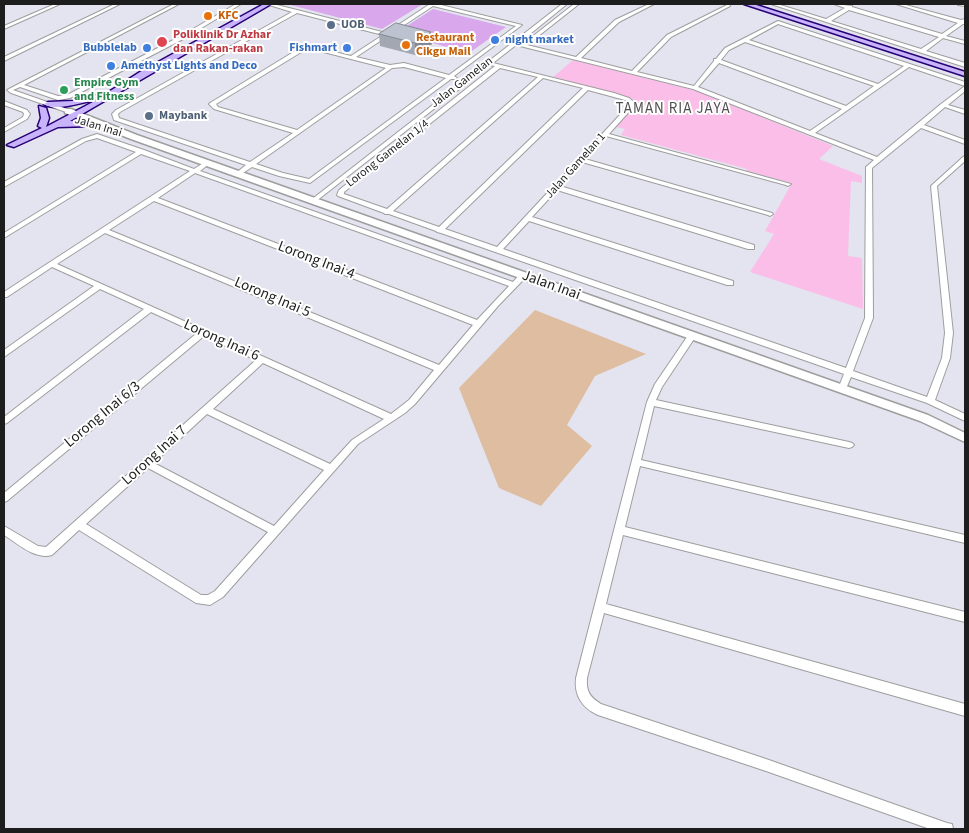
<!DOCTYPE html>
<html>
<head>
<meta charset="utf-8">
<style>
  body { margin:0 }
  #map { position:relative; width:969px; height:833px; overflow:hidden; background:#e3e4ef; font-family:"Source Sans 3",sans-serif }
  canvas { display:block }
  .frame { position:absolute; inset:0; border:5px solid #1d1d1d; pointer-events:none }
</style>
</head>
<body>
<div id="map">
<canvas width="969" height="833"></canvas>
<div class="frame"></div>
</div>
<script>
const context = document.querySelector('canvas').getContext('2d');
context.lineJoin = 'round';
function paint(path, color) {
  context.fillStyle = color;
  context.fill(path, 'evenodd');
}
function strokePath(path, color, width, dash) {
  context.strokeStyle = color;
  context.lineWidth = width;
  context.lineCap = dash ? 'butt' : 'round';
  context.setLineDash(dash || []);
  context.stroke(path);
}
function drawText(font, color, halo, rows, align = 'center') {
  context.font = font + ' "Source Sans 3",sans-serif';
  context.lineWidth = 4;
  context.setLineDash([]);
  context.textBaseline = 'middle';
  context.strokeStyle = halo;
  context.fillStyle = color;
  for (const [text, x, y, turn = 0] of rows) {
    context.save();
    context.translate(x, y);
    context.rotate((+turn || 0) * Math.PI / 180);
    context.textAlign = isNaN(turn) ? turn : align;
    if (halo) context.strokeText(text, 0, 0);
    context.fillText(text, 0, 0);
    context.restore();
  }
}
paint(new Path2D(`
  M287 4H423L382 29Z
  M433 9 506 27 469 53 396 33Z`), '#d9a7eb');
paint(new Path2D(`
  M573 60 697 91 833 146 819 159 862 176V183L851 181 848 256 862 258 863 309 750 272 774 234 765 231 792 183 746 171 747 169 621 135 625 129 616 127 636 104 633 99 553 77Z`), '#fbbee8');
paint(new Path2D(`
  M535 310 646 354 595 376 567 425 592 446 541 506 499 488 459 388Z`), '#debda1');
const minor = new Path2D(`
  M55 4H60L4 29V26Z
  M115 4H120L4 61V57Z
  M174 4H179L24 85 58 96 67 95 181 36 236 4H241L185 38 70 98 58 100 20 87 13 90 70 110V112H66L11 93 7 90Z
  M266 4H273L297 10 386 33 430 4H437L522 25 454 76 457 78 456 79H451L310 183 279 176 252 167 240 175H236V173L246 165 114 120 112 114 116 110 292 12ZM433 6 516 26 449 75 404 63 390 65 356 57ZM297 13 383 35 351 56 305 45 210 103 209 104 214 109 293 133 250 162 119 118 118 114 120 112ZM308 48 386 68 297 130 218 107 216 104ZM404 67 446 78 309 179 283 173 256 164 392 68Z
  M562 4H567L519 43 523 44 574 4H579L527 45 576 57 615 20 649 4H654L619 22 581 58 632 71 667 35 729 4 730 6 671 37 637 72 694 86 714 61V59H716L725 48 778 21 965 82V86L909 67 815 133 877 157 941 104 965 86V91L948 105 965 110V114L945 107 924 125 965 140V144L921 128 872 168 873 318 853 371 927 397 942 358 945 333 931 186 963 157 965 156V161L937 186 953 333 950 358 935 400 965 414V421L927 403 851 377 845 391H839L838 389 844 374 441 233 437 232 436 231 389 214H385L384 213 338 196 337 195 339 190 495 66 490 65 315 202H311V200ZM778 24 904 66 878 84 749 40ZM745 42 874 86 846 106 721 60 729 50ZM516 45 693 89 874 160 866 167 865 318 846 368 503 249 529 221 727 285H733V281L532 217 557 190 748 249H754V245L560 186 582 162 768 215 770 216 773 214 772 213 585 159 606 136 786 185 788 186 791 184 609 134 635 105V103L629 98 614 93 493 63ZM719 63 842 109 810 131 698 87ZM500 68 538 77 387 209 344 194V192ZM543 78 583 88 439 227 393 211ZM588 90 625 100 630 104 497 247 445 229Z
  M771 4H777L826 19 845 8 834 4 852 6V7L942 34 958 23 896 4H902L961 20 965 19V24H963L946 36 965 41V44L943 38 926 51 965 63V67ZM849 10 939 37 921 49 831 21Z
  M958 4H965V6L958 5Z
  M4 101 27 110 30 114 27 119 4 132V128L23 117 24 114 23 112 4 105Z
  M97 134 144 150 194 169 205 162H209V164L200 171 513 282 520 274H523L527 276 498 306 415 404 405 413 358 444 223 597 210 605 196 603 79 530 52 555C35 560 17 543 4 535V526L38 546 46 547 256 360 204 336 7 501 4 502V493L197 333 151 312 7 423 4 424V417L144 309 100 289 4 357V350L94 286 52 267 7 297H4V292L190 171 141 154 4 238V233L136 152 97 138 86 141 4 187V182L82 139ZM195 173 509 286 477 320 158 198ZM154 201 473 325 439 365 109 230ZM105 233 434 370 409 400 391 414 57 264ZM263 363 384 419 352 440 330 464 213 409ZM207 414 324 470 274 526 154 463ZM148 468 268 532 215 591 208 595H201L86 524Z
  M692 333 696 336 662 387 656 400 849 442 852 443 854 445 852 447 849 448 654 406 641 460 965 535V543L640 466 625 527 965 612V622L623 535 606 604 965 704V716L604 613 587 678C586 692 590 697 601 704L766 759 947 823 952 824 953 829H930L766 771 598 715C582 708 574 695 576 678L647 402 655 384 689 334Z`);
const tertiary = new Path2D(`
  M65 109H71L137 135 928 415 965 433V442L920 421 131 139 65 113Z`);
const secondary = new Path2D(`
  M264 4H271L70 121 91 122V126L58 127 14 147 7 145 42 128 38 126 41 118 39 106 46 108 49 118 46 127 93 102 140 72Z
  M744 4H753L965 72V76Z
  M95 95 99 97 98 99C85 102 55 112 44 104L48 102 73 101Z`);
strokePath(minor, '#9e9e9e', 2);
strokePath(tertiary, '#9e9e9e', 3);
strokePath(secondary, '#290177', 3);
paint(minor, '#fff');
paint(tertiary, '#fff');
paint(secondary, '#c8b4fb');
paint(new Path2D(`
  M379 34 432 44 415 55 380 46Z`), '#a2a7b2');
paint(new Path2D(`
  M431 32 432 44 415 55V43Z`), '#848891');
const building = new Path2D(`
  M396 23 431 32 415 43 379 34Z`);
paint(building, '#bcc2cf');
strokePath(building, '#848891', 1);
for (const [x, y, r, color] of [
  [208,16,5,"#e8710a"],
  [331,25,5,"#5c6f8a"],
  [495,40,5,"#3f7fe0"],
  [162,42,6,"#e0444e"],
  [406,45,5,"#e8710a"],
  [147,48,5,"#3f7fe0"],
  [347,48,5,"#3f7fe0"],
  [111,66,5,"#3f7fe0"],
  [64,90,5,"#2e9e5b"],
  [149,116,5,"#5c6f8a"]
]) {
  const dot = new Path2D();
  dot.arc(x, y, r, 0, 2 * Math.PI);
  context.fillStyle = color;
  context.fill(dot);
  strokePath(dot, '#fff', 2);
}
drawText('bold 12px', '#c56008', '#fff', [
  ["KFC",218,16],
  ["Restaurant",416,38],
  ["Cikgu Mail",416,52]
], 'left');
drawText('bold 12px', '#4e5e75', '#fff', [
  ["UOB",341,25],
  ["Maybank",159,116]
], 'left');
drawText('bold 12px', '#be3a42', '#fff', [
  ["Poliklinik Dr Azhar",173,35],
  ["dan Rakan-rakan",173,49]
], 'left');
drawText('bold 12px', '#366cbe', '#fff', [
  ["night market",505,40],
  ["Bubblelab",137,48,"right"],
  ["Fishmart",337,48,"right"],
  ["Amethyst Lights and Deco",121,66]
], 'left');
drawText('bold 12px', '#27864d', '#fff', [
  ["Empire Gym",74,83],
  ["and Fitness",74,97]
], 'left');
drawText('12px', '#1d1d1d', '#fff', [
  ["Jalan Gamelan",462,83,-38],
  ["Jalan Inai",98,127,17],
  ["Lorong Gamelan 1/4",388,154,-38],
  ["Jalan Gamelan 1",576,166,-48]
]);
context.letterSpacing = '1px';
drawText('15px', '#505050', '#fff', [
  ["TAMAN RIA JAYA",673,110]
]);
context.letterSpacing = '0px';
drawText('15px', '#1d1d1d', '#fff', [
  ["Lorong Inai 4",316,261,21],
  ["Jalan Inai",551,286,20],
  ["Lorong Inai 5",272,298,23],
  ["Lorong Inai 6",221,341,24],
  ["Lorong Inai 6/3",103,415,-40],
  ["Lorong Inai 7",155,456,-42]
]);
</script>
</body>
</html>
